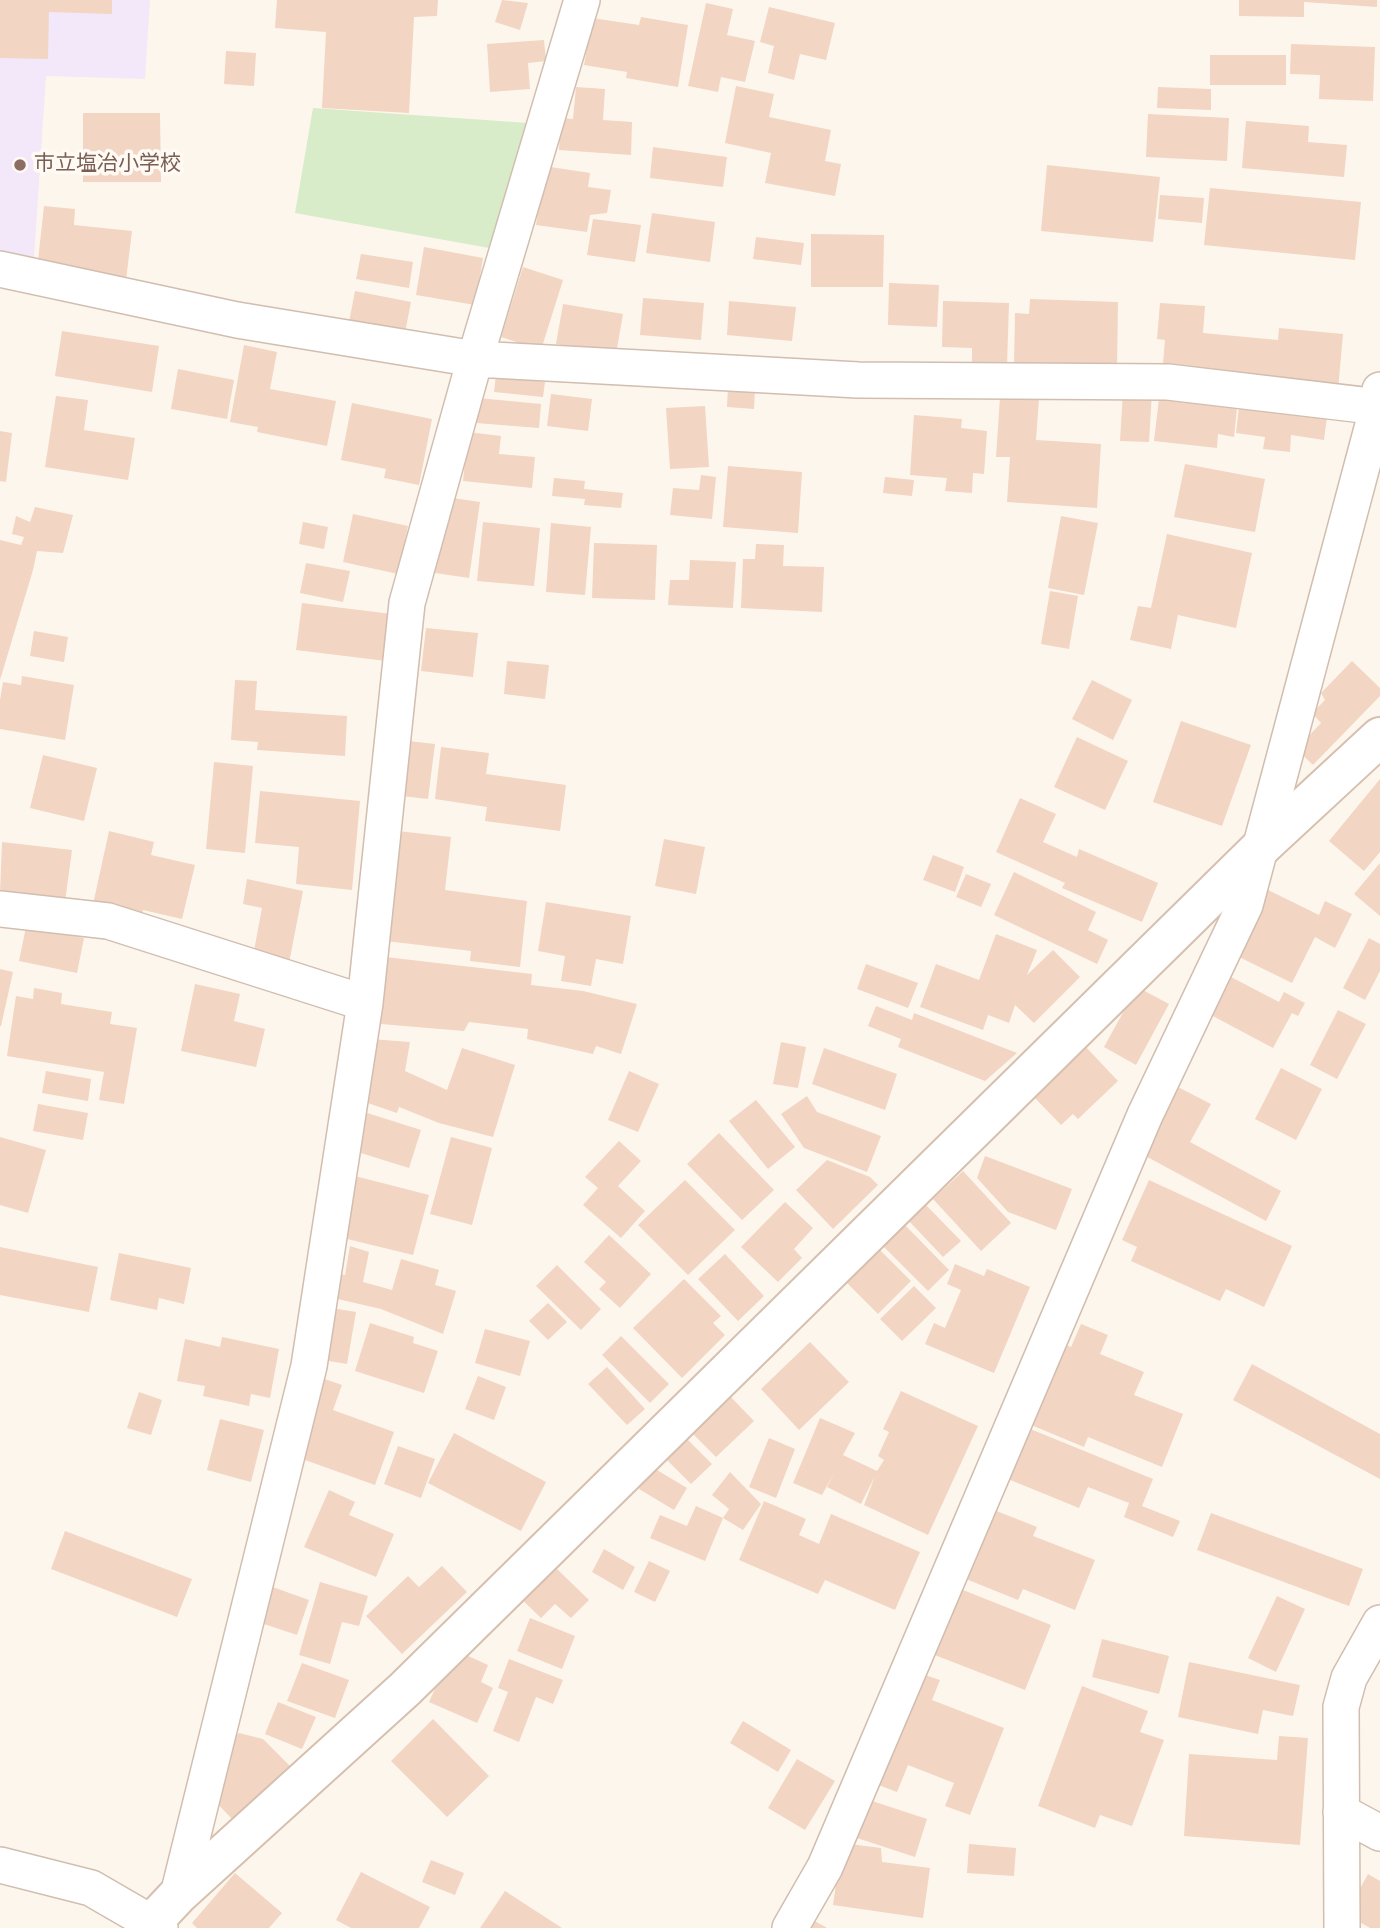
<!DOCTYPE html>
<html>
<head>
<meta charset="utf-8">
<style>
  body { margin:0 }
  canvas { display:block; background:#fdf6ec }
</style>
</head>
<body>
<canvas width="1380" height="1928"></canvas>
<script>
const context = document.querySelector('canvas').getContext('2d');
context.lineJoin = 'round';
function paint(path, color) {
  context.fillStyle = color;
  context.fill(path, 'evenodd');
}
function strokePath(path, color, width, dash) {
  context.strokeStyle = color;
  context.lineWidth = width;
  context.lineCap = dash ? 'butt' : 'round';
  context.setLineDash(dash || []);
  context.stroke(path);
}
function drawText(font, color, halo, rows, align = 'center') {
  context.font = font + ' "Nunito Sans","Noto Sans JP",sans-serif';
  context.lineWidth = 7;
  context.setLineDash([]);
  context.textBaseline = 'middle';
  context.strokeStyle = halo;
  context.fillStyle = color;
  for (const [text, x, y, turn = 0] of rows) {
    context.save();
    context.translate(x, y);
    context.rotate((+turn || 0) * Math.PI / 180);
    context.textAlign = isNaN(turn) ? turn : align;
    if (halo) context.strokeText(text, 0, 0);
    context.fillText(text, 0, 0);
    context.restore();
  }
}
paint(new Path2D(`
  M0 0H150L145 79 46 76 34 258 0 251Z`), '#f3e8fa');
paint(new Path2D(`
  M313 108 528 123 489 248 295 213Z`), '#d8ecc9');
paint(new Path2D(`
  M0 0H112V14L49 12 48 59 0 58Z
  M277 0H438L437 16 414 17 409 113 322 108 326 32 275 28Z
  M502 0 528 3 520 30 495 22Z
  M1239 0H1377V7L1304 2V17L1239 16Z
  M706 3 733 9 727 35 755 41 745 82 721 77 718 92 688 86Z
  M769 7 835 23 826 60 800 54 794 80 768 73 774 46 760 42Z
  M641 17 688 25 678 87 626 78 627 72 584 65 592 18 639 25Z
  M544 40 546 61 528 63 530 89 490 92 487 44Z
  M1291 44 1375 47 1373 101 1319 99 1320 75 1290 74Z
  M226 51 256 53 254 86 224 84Z
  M1210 55H1286V85H1210Z
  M736 86 774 94 769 117 831 130 825 161 841 164 835 196 765 183 771 153 725 143Z
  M576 87 605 89 603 120 632 122 631 155 559 150 561 118 573 119Z
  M1158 87 1211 89V110L1157 108Z
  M83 113H160L161 182H83Z
  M1148 114 1229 118 1227 161 1146 157Z
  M1246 121 1309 126 1308 142 1347 145 1344 177 1242 168Z
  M653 147 727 157 723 187 650 178Z
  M1047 165 1160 177 1153 242 1041 231Z
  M544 166 590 173 588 187 611 190 607 213 590 215 587 232 536 225Z
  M1210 188 1361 202 1355 260 1204 245Z
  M1160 195 1204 198 1202 223 1158 219Z
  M44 206 75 209 74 225 132 231 126 280 37 270Z
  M652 213 715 222 710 262 646 253Z
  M593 219 641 225 635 262 587 255Z
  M811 234 884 235 883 287H811Z
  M756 237 804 243 801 265 753 259Z
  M424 247 483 258 475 305 416 295Z
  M361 254 413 262 409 288 356 279Z
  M523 267 563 280 541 350 501 337Z
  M889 283 939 285 937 327 888 325Z
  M355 291 411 302 405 333 349 322Z
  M643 298 704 303 701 340 640 335Z
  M1030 299 1118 302 1117 368 1014 365 1015 313 1029 314Z
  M729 301 796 307 792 341 727 335Z
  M943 301 1009 303 1007 367 972 366V348L942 347Z
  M1160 303 1205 306 1203 333 1278 340 1279 328 1343 334 1338 390 1162 375 1165 340 1157 339Z
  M563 304 623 314 616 354 556 344Z
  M62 331 159 346 152 392 55 376Z
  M244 345 277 352 270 389 336 401 327 446 257 432 258 427 230 422Z
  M178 369 234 380 227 419 171 409Z
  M496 375 545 382 543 397 494 392Z
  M728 386 755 388 754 409 727 407Z
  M1160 390 1238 399 1234 437 1218 434 1217 448 1154 441Z
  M1123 391 1152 392 1149 442 1120 441Z
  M551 394 592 399 588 431 547 426Z
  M56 396 88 400 84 430 135 438 128 480 45 467Z
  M1000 397 1039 399 1036 440 1101 444 1097 508 1007 502 1010 457H996Z
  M478 398 541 404 539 428 476 423Z
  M1240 398 1328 409 1324 440 1291 435 1290 452 1263 449 1265 437 1236 433Z
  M352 403 432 419 419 485 384 478 386 469 341 460Z
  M705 406 709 467 670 469 666 408Z
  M914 415 962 419 961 428 987 431 984 474 973 473 972 493 945 491 947 478 910 475Z
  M0 431 12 433 6 482 0 481Z
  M468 432 501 436 499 454 535 457 532 488 463 481Z
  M1185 464 1265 479 1255 532 1174 517Z
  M728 466 802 472 798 533 723 527Z
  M701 475 716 477 712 519 670 515 673 488 699 490Z
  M885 477 914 480 912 496 883 493Z
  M554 478 585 481 584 489 623 493 621 508 584 505 585 499 552 496Z
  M446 497 480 502 469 578 435 573Z
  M35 507 73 515 63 553 37 551 33 570 0 680V540L21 545 24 537 12 534 16 516 30 522Z
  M353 514 408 526 398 574 343 562Z
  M1061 516 1098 523 1084 595 1048 588Z
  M303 522 328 527 324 549 299 544Z
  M483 522 540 528 534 586 477 581Z
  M551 523 591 527 585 595 546 592Z
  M1167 534 1252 553 1236 628 1178 615 1171 649 1130 640 1138 606 1151 608Z
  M594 543 657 545 655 600 592 598Z
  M756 544 784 545 783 566 824 567 822 612 741 608 743 559H755Z
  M690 560 736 562 733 608 668 605 670 580H689Z
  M306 563 350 571 343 602 300 593Z
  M1050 591 1078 596 1069 649 1041 644Z
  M302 603 392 614 386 661 296 650Z
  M426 628 478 633 473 677 421 671Z
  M34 631 68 637 64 662 30 656Z
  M507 661 549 665 545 699 504 694Z
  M1352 661 1380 688V696L1313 765 1296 749 1321 723 1312 713 1325 700 1321 693Z
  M22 676 74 685 65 740 0 729V700L3 682 21 685Z
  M235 680 257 681 255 710 347 716 345 756 257 750 258 742 231 740Z
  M1092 680 1132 700 1113 740 1072 719Z
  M1181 721 1251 745 1222 826 1153 802Z
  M1077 737 1128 761 1105 810 1054 787Z
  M399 740 435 744 428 799 393 795Z
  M441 747 489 753 486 774 566 785 560 831 485 821 487 807 435 799Z
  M43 755 97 768 84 821 30 808Z
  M214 762 253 766 245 853 206 849Z
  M1380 779V852L1364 871 1329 841Z
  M260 791 360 801 352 890 296 884 299 847 255 843Z
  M1020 798 1056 814 1043 842 1077 857 1079 849 1158 883 1142 922 1062 888 1065 883 996 852Z
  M389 830 451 837 445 890 527 901 520 967 470 961 471 951 377 940Z
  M109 831 154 842 151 855 195 865 182 919 143 910 141 920 92 909Z
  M664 839 705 847 696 894 655 886Z
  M2 842 72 850 65 902 0 894Z
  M933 855 964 867 955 892 923 880Z
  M1380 863V916L1354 894Z
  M1014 872 1096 912 1088 930 1108 940 1097 964 994 915Z
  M966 874 991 884 981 907 956 897Z
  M247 879 303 891 289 963 253 956 262 908 243 904Z
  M1268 890 1319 915 1325 901 1352 914 1335 948 1315 937 1292 983 1235 955Z
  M546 902 631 916 623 964 596 959 591 986 561 981 565 956 538 951Z
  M26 927 84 938 77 973 19 961Z
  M996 934 1037 950 1027 975 1053 950 1080 977 1034 1023 1015 1005 1009 1023 988 1015 983 1030 920 1007 936 964 979 980Z
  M1369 938 1380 944V971L1365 1000 1343 988Z
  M377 956 532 974 531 985 583 991 637 1004 621 1054 596 1046 593 1054 527 1039 528 1029 469 1022 464 1031 369 1023Z
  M866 964 918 983 908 1008 857 989Z
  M0 969 13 972 1 1026H0Z
  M1231 977 1279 1002 1284 992 1305 1003 1298 1016 1292 1013 1273 1048 1211 1015Z
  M195 984 240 994 234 1021 265 1029 256 1067 181 1051Z
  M1137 987 1169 1004 1136 1065 1104 1047Z
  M34 988 62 993 61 1004 112 1012 110 1024 137 1028 124 1104 99 1100 104 1072 7 1056 16 996 33 999Z
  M876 1006 912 1020 914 1013 1017 1053 985 1081 898 1047 901 1039 868 1026Z
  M1338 1010 1366 1024 1337 1079 1310 1065Z
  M371 1039 410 1042 405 1071 447 1090 462 1048 515 1065 493 1137 439 1123 399 1107 397 1113 362 1101Z
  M781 1042 806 1047 798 1088 773 1084Z
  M1085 1046 1118 1081 1078 1119 1073 1114 1061 1125 1033 1096Z
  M824 1048 897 1074 885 1110 812 1084Z
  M1281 1068 1322 1089 1296 1140 1255 1119Z
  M46 1071 91 1079 88 1101 42 1093Z
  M629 1071 659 1084 638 1132 608 1120Z
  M1176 1086 1211 1104 1190 1142 1281 1191 1266 1221 1140 1153Z
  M807 1096 817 1112 881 1136 867 1172 804 1148 781 1114Z
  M756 1100 795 1147 768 1169 729 1121Z
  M38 1104 88 1113 83 1140 33 1131Z
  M361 1111 421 1130 409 1168 348 1149Z
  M719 1133 774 1190 742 1220 687 1164Z
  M0 1137 46 1150 28 1213 0 1205Z
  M451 1137 492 1148 472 1225 430 1214Z
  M619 1141 641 1161 618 1186 645 1211 621 1238 583 1205 598 1188 585 1177Z
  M985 1156 1072 1189 1056 1230 1008 1212 977 1178Z
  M827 1160 870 1177 878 1185 833 1229 796 1190Z
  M963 1171 1011 1223 981 1251 933 1199Z
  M351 1175 429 1195 413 1255 335 1236Z
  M685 1180 735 1230 688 1275 638 1225Z
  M1149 1180 1292 1246 1264 1307 1226 1289 1220 1301 1131 1261 1137 1247 1122 1240Z
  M785 1202 813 1228 794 1249 802 1258 778 1282 741 1247Z
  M925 1204 961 1241 943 1257 908 1220Z
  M902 1222 949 1270 928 1291 880 1243Z
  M609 1235 651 1274 620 1308 599 1289 606 1282 584 1262Z
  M350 1246 369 1252 363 1282 392 1290 401 1259 439 1270 435 1285 456 1291 443 1334 381 1309 329 1297 331 1272 345 1275Z
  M0 1247 98 1267 89 1312 0 1295Z
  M878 1248 911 1281 878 1314 845 1281Z
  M119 1253 191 1268 184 1304 159 1298 157 1310 110 1300Z
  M725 1254 764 1296 738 1321 698 1279Z
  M955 1264 984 1276 987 1269 1030 1287 994 1373 925 1344 934 1323 945 1328 961 1290 947 1284Z
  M557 1265 601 1309 581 1330 536 1286Z
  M684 1279 721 1316 713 1323 725 1335 682 1378 633 1328Z
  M914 1286 936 1308 902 1341 880 1319Z
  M548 1303 567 1322 548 1340 529 1321Z
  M326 1307 356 1312 347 1364 317 1359Z
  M370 1323 414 1337 413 1343 438 1351 424 1393 355 1371Z
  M1081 1324 1108 1335 1100 1354 1144 1372 1134 1395 1183 1414 1162 1467 1088 1437 1084 1447 1024 1422 1057 1341 1071 1347Z
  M485 1329 530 1341 520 1376 475 1363Z
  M621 1336 669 1384 650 1403 602 1355Z
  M222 1337 279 1349 270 1398 251 1394 249 1406 203 1396 205 1386 177 1381 185 1339 220 1347Z
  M810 1342 849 1382 799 1430 761 1389Z
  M1252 1364 1380 1434V1479L1233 1400Z
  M607 1367 645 1409 627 1425 588 1384Z
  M478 1376 506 1387 494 1420 465 1409Z
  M319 1377 342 1385 333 1410 394 1432 375 1485 291 1455Z
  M901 1391 978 1426 928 1535 864 1505 875 1476 861 1504 827 1487 835 1471 822 1495 793 1483 820 1418 855 1433 843 1455 877 1471 884 1460 878 1456 889 1432 883 1429Z
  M139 1392 162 1400 151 1435 127 1428Z
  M727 1393 754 1421 716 1457 688 1429Z
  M220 1419 264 1430 251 1482 207 1470Z
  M1023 1426 1153 1479 1142 1506 1180 1521 1173 1537 1124 1517 1129 1503 1088 1487 1079 1508 1003 1477Z
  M454 1433 546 1482 521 1531 428 1483Z
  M684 1436 712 1464 691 1484 663 1456Z
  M769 1438 795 1449 776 1498 749 1487Z
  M398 1446 435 1459 421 1498 384 1484Z
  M652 1467 687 1488 674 1510 639 1489Z
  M730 1472 761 1504 743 1530 723 1518 705 1561 650 1538 660 1515 687 1526 696 1506 723 1518 729 1509 712 1495Z
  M329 1490 355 1502 349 1515 394 1534 376 1577 304 1547Z
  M764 1501 806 1519 799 1535 819 1544 831 1514 920 1552 895 1610 825 1580 818 1594 739 1560Z
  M989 1508 1037 1527 1033 1536 1095 1560 1075 1610 1023 1589 1018 1600 961 1577Z
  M1211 1513 1363 1569 1349 1606 1197 1550Z
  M65 1531 192 1579 177 1617 51 1569Z
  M604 1549 635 1567 623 1590 592 1572Z
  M649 1561 670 1571 655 1602 634 1592Z
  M442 1566 467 1592 402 1654 366 1616 408 1576 419 1587Z
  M556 1568 589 1600 571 1618 555 1604 541 1618 515 1593 533 1575 541 1583Z
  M320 1582 368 1596 359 1626 342 1622 330 1664 299 1655Z
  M267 1585 309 1600 297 1635 255 1621Z
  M958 1588 1051 1625 1025 1690 932 1654Z
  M1277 1596 1305 1609 1276 1672 1248 1658Z
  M530 1618 575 1636 562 1669 517 1651Z
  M1102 1639 1169 1656 1159 1694 1092 1677Z
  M453 1649 488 1665 481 1682 493 1688 477 1723 429 1702Z
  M509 1659 563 1680 553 1704 536 1697 519 1742 493 1731 508 1692 498 1688Z
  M1189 1662 1300 1685 1293 1716 1263 1710 1258 1734 1178 1717Z
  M302 1663 349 1680 335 1718 287 1701Z
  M916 1672 940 1680 932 1700 1004 1728 970 1815 945 1806 954 1783 908 1765 897 1792 873 1783Z
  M1082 1686 1148 1711 1140 1732 1164 1740 1132 1826 1100 1815 1095 1828 1038 1806Z
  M278 1702 316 1717 302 1749 265 1734Z
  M433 1719 489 1776 447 1817 391 1761Z
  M743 1721 791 1750 778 1772 730 1743Z
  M239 1733 263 1739 291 1767 235 1822 210 1796 218 1750Z
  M1279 1736 1308 1738 1300 1845 1184 1836 1189 1754 1277 1760Z
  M797 1759 835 1781 805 1830 768 1808Z
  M863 1798 927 1819 915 1857 851 1836Z
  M842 1843 881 1848 882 1862 930 1868 923 1918 833 1905Z
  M969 1844 1016 1848 1014 1876 967 1873Z
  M431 1860 464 1873 455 1895 422 1882Z
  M361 1872 430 1907 419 1928H351L336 1920Z
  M235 1873 282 1913 269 1928H197L192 1923Z
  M1368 1874 1380 1881V1928H1370L1346 1914Z
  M505 1891 562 1928H480Z
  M806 1916 827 1928H799Z`), '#f3d5c3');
const street = new Path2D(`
  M0 269 237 320 475 359 858 380 1168 382 1380 407
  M0 909 108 921 365 1003
  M1341 1812 1380 1833
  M0 1865 91 1888 160 1928
  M178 1895 309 1366 365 1003 407 603 475 359 582 0
  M790 1928 825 1867 1145 1115 1245 905 1378 406 1380 390
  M1342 1928 1341 1707 1349 1678 1380 1623`);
const secondary = new Path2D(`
  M147 1928 178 1895 405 1689 1259 849 1380 737`);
strokePath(street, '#d1beb0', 38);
strokePath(secondary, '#d6c0b0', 42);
strokePath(street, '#fff', 35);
strokePath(secondary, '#fff', 38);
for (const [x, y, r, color] of [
  [20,165,7,"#8d6e63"]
]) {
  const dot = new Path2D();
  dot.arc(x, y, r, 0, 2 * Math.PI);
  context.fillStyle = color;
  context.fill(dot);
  strokePath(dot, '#fffaf3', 2.5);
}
drawText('21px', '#785e54', '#fffaf3', [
  ["市立塩冶小学校",34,165]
], 'left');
</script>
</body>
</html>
